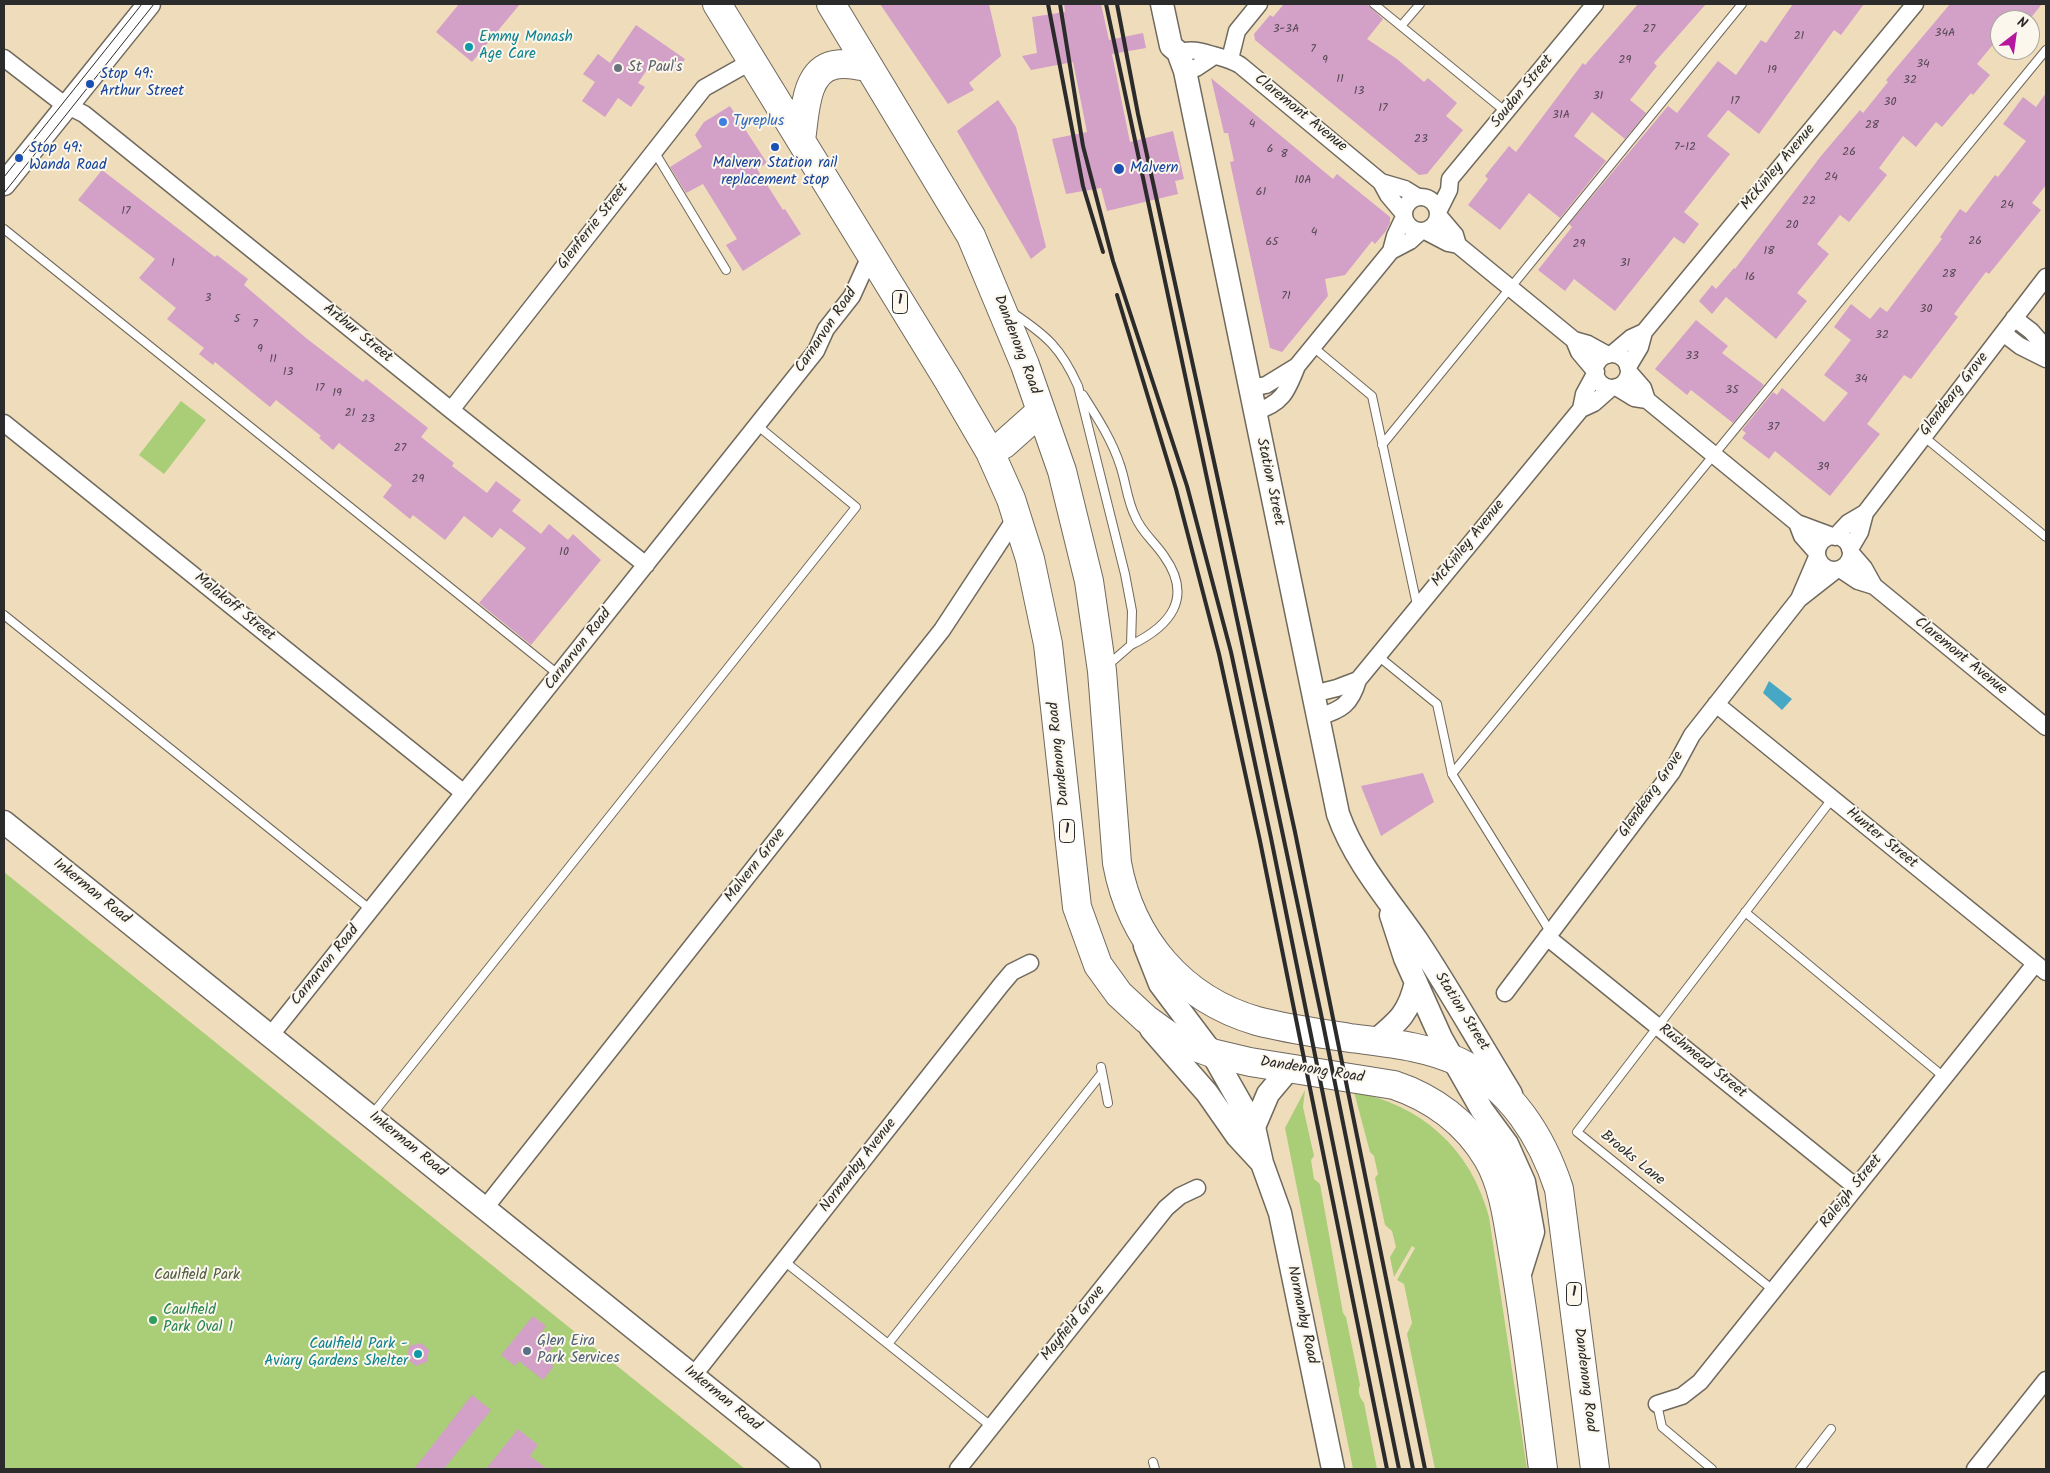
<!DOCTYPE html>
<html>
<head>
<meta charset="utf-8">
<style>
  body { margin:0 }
  #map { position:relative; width:2050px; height:1473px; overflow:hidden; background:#efdcbb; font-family:Kalam,sans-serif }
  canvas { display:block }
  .frame { position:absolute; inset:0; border:5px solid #2b2b2b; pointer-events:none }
  .north { position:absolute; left:1990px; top:10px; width:50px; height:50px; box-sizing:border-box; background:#fbf7ec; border:1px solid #a8a59f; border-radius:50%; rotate:30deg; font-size:14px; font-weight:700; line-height:20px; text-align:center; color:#2b2b2b }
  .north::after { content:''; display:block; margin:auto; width:18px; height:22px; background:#b5179e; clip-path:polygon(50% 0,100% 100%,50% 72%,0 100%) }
</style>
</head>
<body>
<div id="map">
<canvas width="2050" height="1473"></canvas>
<div class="frame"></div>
<div class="north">N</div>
</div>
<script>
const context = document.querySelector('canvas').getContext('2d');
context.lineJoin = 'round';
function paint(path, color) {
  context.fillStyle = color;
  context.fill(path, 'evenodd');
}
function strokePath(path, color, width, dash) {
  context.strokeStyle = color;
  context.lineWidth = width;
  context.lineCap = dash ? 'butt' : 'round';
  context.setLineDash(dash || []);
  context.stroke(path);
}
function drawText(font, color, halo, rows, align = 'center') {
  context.font = font + ' Kalam,sans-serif';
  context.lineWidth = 4;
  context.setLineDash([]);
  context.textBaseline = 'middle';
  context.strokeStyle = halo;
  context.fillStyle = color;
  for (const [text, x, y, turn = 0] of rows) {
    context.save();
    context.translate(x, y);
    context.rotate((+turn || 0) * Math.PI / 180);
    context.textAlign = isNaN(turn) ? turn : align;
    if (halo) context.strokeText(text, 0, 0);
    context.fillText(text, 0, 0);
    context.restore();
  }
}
paint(new Path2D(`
  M181 401 206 420 164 474 139 455Z
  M4 872 745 1469H4Z
  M1305 1090 1303 1107 1314 1156 1311 1160 1314 1179 1320 1184 1343 1313 1346 1317 1360 1385C1357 1391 1360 1398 1364 1403L1377 1469H1353L1285 1128Z
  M1354 1092C1422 1105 1471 1149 1489 1217L1527 1469H1435L1407 1334 1412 1323 1404 1284 1397 1280 1415 1248 1412 1246 1394 1277 1390 1257 1396 1247 1392 1231 1385 1225 1375 1178 1378 1174 1374 1156 1370 1152Z`), '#a9ce77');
paint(new Path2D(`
  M1769 681 1792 699 1782 710 1763 693Z`), '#46a8c5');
paint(new Path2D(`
  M459 4H520L472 62 436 32Z
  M880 4H989L1001 56 969 83 974 90 948 104Z
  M1064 4H1101L1109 40 1143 33 1146 48 1112 54 1130 142 1173 131 1184 179 1175 181 1178 194 1107 211 1101 188 1066 194 1052 139 1087 132 1073 62 1031 70 1022 56 1037 53 1032 17 1065 12Z
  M1284 4H1367L1383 19 1367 39 1397 59 1424 82 1428 78 1457 103 1446 116 1463 130 1427 174 1419 175 1255 40 1254 34 1270 15 1273 17Z
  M1638 4H1706L1654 63 1657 66 1630 100 1646 113 1625 139 1592 112 1574 136 1606 161 1560 218 1529 193 1500 230 1468 205 1488 179 1485 176 1509 146 1516 152 1583 63 1585 65Z
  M1793 4H1864L1841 35 1834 30 1759 134 1728 110 1707 136 1730 154 1684 212 1699 224 1684 244 1674 237 1615 311 1574 279 1565 291 1538 270 1572 227 1569 224 1668 106 1677 113 1718 61 1736 75 1761 40 1766 43Z
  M1950 4H2042L2029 20H2000V36L1977 64 1990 75 1973 95 1971 93 1942 127 1936 122 1916 147 1903 136 1879 168 1887 175 1849 222 1840 215 1817 244 1829 254 1797 293 1807 301 1776 339 1726 297 1712 314 1699 301 1712 285 1716 289 1734 268 1735 269 1821 156 1860 110 1863 113 1888 82 1886 80Z
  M636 25 685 59 676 72 655 58 638 83 645 87 631 107 618 98 605 117 582 101 595 82 583 74 598 54 610 63Z
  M1211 78 1333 179 1337 174 1390 217V223L1386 231 1375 244 1372 241 1345 275 1325 279 1328 296 1282 352 1270 348 1230 162 1234 161 1228 133H1224Z
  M2046 93V185L2032 203 2041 210 1989 274 1986 272 1954 314 1958 317 1911 379 1904 375 1867 424 1880 434 1830 496 1775 451 1769 459 1742 438 1746 433 1742 430 1773 392 1777 395 1782 388 1824 422 1848 393 1824 375 1851 340 1834 327 1851 304 1870 319 1880 307 1887 312 1942 239 1940 237 1960 209 1966 213 1995 175 1998 177 2026 141 2003 124 2023 97 2036 107Z
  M998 100 1016 127 1046 247 1031 259 957 131Z
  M730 106 767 163 757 169 783 210 785 209 801 234 743 271 726 245 737 239 703 184 686 193 670 167 702 147 695 135 704 122Z
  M102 170 215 257 217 255 248 279 244 285 306 338 363 382 366 379 428 428 421 437 454 463 452 466 487 493 496 481 521 500 512 511 541 534 549 524 568 540 573 534 601 560 531 645 479 603 526 548 500 528 492 538 464 516 445 540 413 515 410 519 383 497 392 485 339 443 333 450 319 438 321 436 276 400 270 407 215 362 213 365 199 354 204 348 167 319 176 308 139 278 155 259 78 200Z
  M1696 320 1728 346 1722 353 1764 385 1733 423 1691 390 1687 395 1655 369Z
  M1423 773 1434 802 1381 836 1361 786Z
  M533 1316 546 1326 539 1336 553 1347 544 1358 554 1366 543 1380 519 1361 515 1366 501 1355Z
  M421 1343 429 1350 427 1362 416 1366 407 1359 409 1346Z
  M472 1395 491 1410 444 1469H414Z
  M518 1429 538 1445 530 1456 547 1469H486Z`), '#d3a0c8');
const lane = new Path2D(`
  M1374 4 1506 112
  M1401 26 1420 4
  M654 151 726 270
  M4 229 559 675
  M1013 313C1047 336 1061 348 1078 386L1125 574 1132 611 1131 645 1108 665
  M1313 347 1372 396 1417 605
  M1083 395C1097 417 1112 440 1120 465 1126 482 1127 500 1135 516 1141 532 1155 542 1164 556 1194 598 1170 626 1131 645
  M1923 436 2046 537
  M1382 445 1742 4
  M4 615 371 910
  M1378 656 1437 704 1452 774 1551 933
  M1452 774 2046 50
  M1745 912 1944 1077
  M1101 1067 1108 1103
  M371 1116 856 507 758 426
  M784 1261 992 1427
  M1773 1290 1577 1132 1832 799
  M888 1344 1102 1073
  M1657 1404 1662 1427 1712 1469
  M1153 1462 1155 1469
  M1800 1469 1831 1429`);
const street = new Path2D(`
  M1178 52C1193 49 1199 51 1213 55 1223 58 1230 59 1240 65L1381 182 1388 195 1404 214
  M4 58 62 103 84 114 451 410 646 565
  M1230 59 1237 31 1259 4
  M1185 71 1196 68 1214 56
  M1381 182 1405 189 1418 197
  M1404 214a17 17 0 1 1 34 0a17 17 0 1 1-34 0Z
  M1438 212 1449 190 1450 179 1595 4
  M1438 215 1455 235 1458 245
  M1425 231 1448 243 1458 245 1574 340 1588 344 1608 355
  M1391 251 1395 236 1404 217
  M2014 318 2031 331 2046 348
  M2003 333 2020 346 2046 359
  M1574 340 1579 352 1595 371
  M1612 354 1631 338 1644 332 1915 4
  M1595 371a17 17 0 1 1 34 0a17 17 0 1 1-34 0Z
  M1628 367 1640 347 1644 332
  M1629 372 1643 388 1647 400
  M1616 387 1634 398 1647 400 1797 523 1832 536
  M1250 388 1266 385 1297 366
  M1581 409 1584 394 1596 372
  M451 410 704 88 752 61
  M1254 412C1282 404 1287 392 1297 366L1391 251 1410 241 1421 231
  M4 423 464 793
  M1797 523 1802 536 1817 553
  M1817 553a17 17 0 1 1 34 0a17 17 0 1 1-34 0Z
  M1835 537 1848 523 1865 513 2046 277
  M1850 549 1860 532 1865 513
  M1851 553 1864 568 1874 586 2046 727
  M1840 569 1858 581 1874 586
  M1799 599 1836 570
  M1313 694 1337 688 1358 680
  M1716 704 2046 972
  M1318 717C1342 710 1351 704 1358 680L1581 409 1594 403 1611 388
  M1547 937 1856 1187
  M1505 993 1672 772 1692 735 1799 599 1817 557
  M270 1036 816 351 826 329 852 296 871 254
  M485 1208 942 630 1017 516
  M693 1376 1001 985 1012 972 1030 963
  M1657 1404 1682 1396 1700 1382 2035 964
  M958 1469 1166 1208 1180 1196 1197 1188
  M1975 1469 2046 1380`);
const secondary = new Path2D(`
  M1162 4 1171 46 1178 52 1185 71 1338 814C1355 862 1389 900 1418 942 1451 992 1480 1044 1511 1094
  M4 184 149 4
  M4 822 809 1469
  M1391 915 1405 958 1441 1038 1482 1110 1507 1144 1524 1182 1533 1232 1518 1280
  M1145 946 1160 984 1212 1053 1254 1127 1262 1163 1280 1213 1333 1469
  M1151 1029 1207 1093 1237 1136 1262 1163
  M1375 1041C1399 1021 1409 1013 1416 982
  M1254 1127 1268 1094 1289 1069`);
const highway = new Path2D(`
  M717 4 948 380 990 452 1011 499 1030 559 1048 644 1077 907 1098 965 1119 994 1146 1019 1171 1037 1193 1046 1212 1053 1250 1062 1394 1085C1433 1098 1467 1123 1488 1159 1505 1189 1508 1225 1514 1258 1526 1328 1534 1399 1543 1469
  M831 4 971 236 1025 365 1062 471 1089 581 1102 671 1117 863C1131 939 1181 999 1257 1021 1287 1029 1319 1033 1350 1038 1387 1043 1425 1046 1459 1062 1511 1087 1542 1137 1559 1189L1595 1469
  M801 140C805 116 804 71 834 65 845 62 858 66 869 67
  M990 452 1004 444 1041 411`);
strokePath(lane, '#70695d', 10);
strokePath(street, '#70695d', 19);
strokePath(secondary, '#70695d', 25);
strokePath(highway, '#70695d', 30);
strokePath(lane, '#fff', 8);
strokePath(street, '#fff', 16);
strokePath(secondary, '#fff', 22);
strokePath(highway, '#fff', 28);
strokePath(new Path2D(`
  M4 177 142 4
  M4 193 154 4`), '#2b2b2b', 1);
strokePath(new Path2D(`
  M1048 4 1083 186 1103 252
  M1060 4 1083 146 1113 261 1187 486 1231 652 1271 838 1399 1469
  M1106 4 1321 1014 1413 1469
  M1117 4 1138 114 1295 832 1425 1469
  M1117 295 1176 489 1219 654 1260 841 1387 1469`), '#2b2b2b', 4);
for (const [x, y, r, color] of [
  [469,47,5,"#0f9aa8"],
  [618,68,5,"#6b7280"],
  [90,84,5,"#1a4fb4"],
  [723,122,5,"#3f7fe0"],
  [775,147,5,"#1a4fb4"],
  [19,158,5,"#1a4fb4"],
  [1119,169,6,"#1a4fb4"],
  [153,1320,5,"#2e9e5b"],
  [527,1351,5,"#5c6f8a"],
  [418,1354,5,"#0f9aa8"]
]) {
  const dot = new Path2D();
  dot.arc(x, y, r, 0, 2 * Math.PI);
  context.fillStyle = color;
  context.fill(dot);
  strokePath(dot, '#fbf7ec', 2);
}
drawText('12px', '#554852', null, [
  ["3-3A",1286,30],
  ["27",1649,30],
  ["34A",1945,34],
  ["21",1799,37],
  ["7",1313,50],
  ["9",1325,61],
  ["29",1625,61],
  ["34",1923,65],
  ["19",1772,71],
  ["11",1340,80],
  ["32",1910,81],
  ["13",1359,92],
  ["31",1598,97],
  ["17",1735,102],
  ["30",1890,103],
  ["17",1383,109],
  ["31A",1561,116],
  ["4",1252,125],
  ["28",1872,126],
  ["23",1421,140],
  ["7-12",1685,148],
  ["6",1270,150],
  ["26",1849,153],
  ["8",1284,155],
  ["24",1831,178],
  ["10A",1303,181],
  ["61",1261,193],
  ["22",1809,202],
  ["24",2007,206],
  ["17",126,212],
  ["20",1792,226],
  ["4",1314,233],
  ["26",1975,242],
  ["65",1272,243],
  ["29",1579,245],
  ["18",1769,252],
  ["1",173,264],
  ["31",1625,264],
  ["28",1949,275],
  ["16",1750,278],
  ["71",1286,297],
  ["3",208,299],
  ["30",1926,310],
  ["5",237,320],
  ["7",255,325],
  ["32",1882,336],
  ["9",260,350],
  ["33",1692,357],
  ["11",273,360],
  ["13",288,373],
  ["34",1861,380],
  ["17",320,389],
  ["35",1732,391],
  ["19",337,394],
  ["21",350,414],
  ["23",368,420],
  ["37",1773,428],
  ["27",400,449],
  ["39",1823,468],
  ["29",418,480],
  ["10",564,553]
]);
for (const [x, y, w] of [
  [900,302,15],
  [1067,831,15],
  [1574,1294,15]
]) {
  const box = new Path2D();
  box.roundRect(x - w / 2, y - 11.5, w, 23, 4);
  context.fillStyle = '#fbf7ec';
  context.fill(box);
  strokePath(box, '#2b2b2b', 1);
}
drawText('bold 14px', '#2b2b2b', null, [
  ["1",900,302],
  ["1",1067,831],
  ["1",1574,1294]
]);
drawText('15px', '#0d838f', '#fbf7ec', [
  ["Emmy Monash",479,38],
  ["Age Care",479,55],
  ["Caulfield Park -",408,1345,"right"],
  ["Aviary Gardens Shelter",408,1362,"right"]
], 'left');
drawText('15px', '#5b616d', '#fbf7ec', [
  ["St Paul's",628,68]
], 'left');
drawText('15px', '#164399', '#fbf7ec', [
  ["Stop 49:",100,75],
  ["Arthur Street",100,92],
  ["Stop 49:",29,149],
  ["Wanda Road",29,166],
  ["Malvern Station rail",775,164,"center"],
  ["replacement stop",775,181,"center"],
  ["Malvern",1130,169]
], 'left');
drawText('15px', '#2b2b2b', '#fbf7ec', [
  ["Soudan Street",1523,92,-51],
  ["Claremont Avenue",1300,114,39],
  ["McKinley Avenue",1779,168,-50],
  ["Glenferrie Street",594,227,-52],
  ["Carnarvon Road",827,331,-56],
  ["Arthur Street",357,334,39],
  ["Dandenong Road",1016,345,69],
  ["Glendearg Grove",1955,395,-52],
  ["Station Street",1269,482,78],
  ["McKinley Avenue",1469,544,-51],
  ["Malakoff Street",234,608,39],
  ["Carnarvon Road",579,650,-52],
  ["Claremont Avenue",1960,657,39],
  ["Dandenong Road",1060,754,-96],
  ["Glendearg Grove",1652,795,-55],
  ["Hunter Street",1881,839,39],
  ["Malvern Grove",756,866,-52],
  ["Inkerman Road",91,892,39],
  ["Carnarvon Road",326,966,-51],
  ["Station Street",1461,1012,58],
  ["Rushmead Street",1702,1062,39],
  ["Dandenong Road",1312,1071,9],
  ["Inkerman Road",407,1145,39],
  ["Brooks Lane",1632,1159,39],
  ["Normanby Avenue",859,1166,-52],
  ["Raleigh Street",1852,1192,-51],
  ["Normanby Road",1301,1315,78],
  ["Mayfield Grove",1074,1324,-51],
  ["Dandenong Road",1584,1380,83],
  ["Inkerman Road",722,1399,39]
]);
drawText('15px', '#366cbe', '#fbf7ec', [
  ["Tyreplus",733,122]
], 'left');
drawText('15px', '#515c42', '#fbf7ec', [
  ["Caulfield Park",197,1276]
]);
drawText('15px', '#27864d', '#fbf7ec', [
  ["Caulfield",163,1311],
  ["Park Oval 1",163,1328]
], 'left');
drawText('15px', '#4e5e75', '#fbf7ec', [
  ["Glen Eira",537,1342],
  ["Park Services",537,1359]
], 'left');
</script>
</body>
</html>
